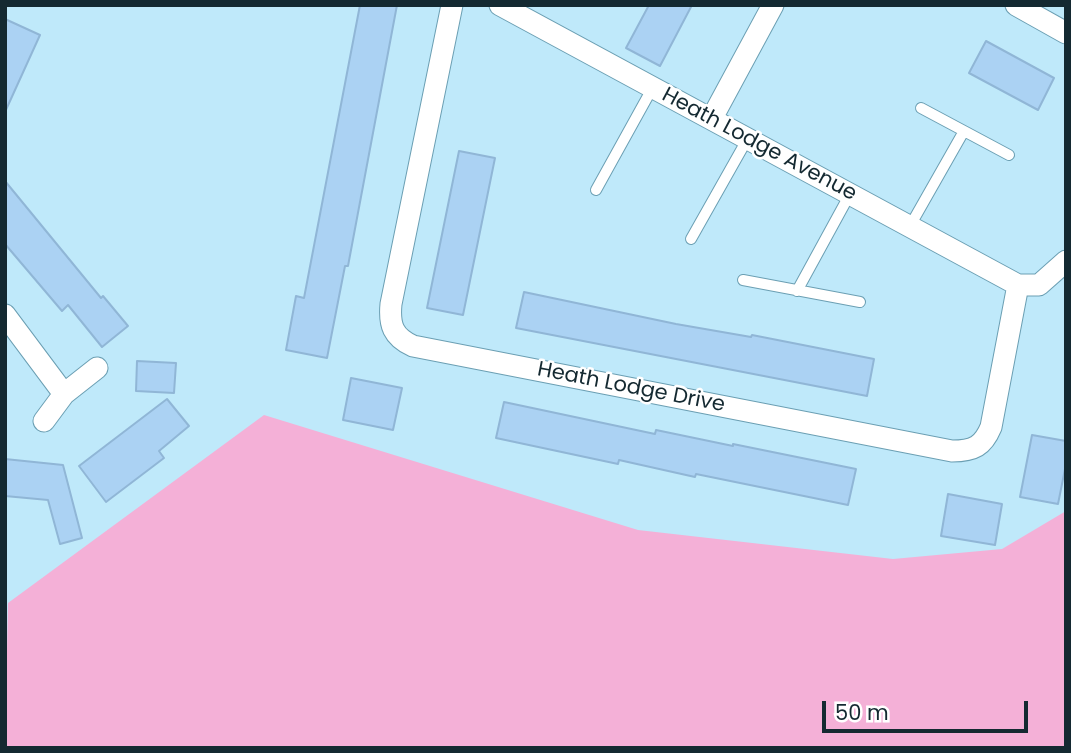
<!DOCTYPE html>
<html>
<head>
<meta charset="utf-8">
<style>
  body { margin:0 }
  #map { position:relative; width:1071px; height:753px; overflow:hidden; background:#bfe9fa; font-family:Poppins,sans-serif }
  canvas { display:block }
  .frame { position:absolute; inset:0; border:7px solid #142931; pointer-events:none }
  .scale { position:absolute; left:822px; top:701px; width:206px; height:32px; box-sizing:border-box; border:4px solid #142931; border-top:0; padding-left:9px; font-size:21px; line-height:24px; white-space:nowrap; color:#142931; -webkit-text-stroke:5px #fff; paint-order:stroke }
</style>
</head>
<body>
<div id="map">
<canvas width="1071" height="753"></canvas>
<div class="frame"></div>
<div class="scale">50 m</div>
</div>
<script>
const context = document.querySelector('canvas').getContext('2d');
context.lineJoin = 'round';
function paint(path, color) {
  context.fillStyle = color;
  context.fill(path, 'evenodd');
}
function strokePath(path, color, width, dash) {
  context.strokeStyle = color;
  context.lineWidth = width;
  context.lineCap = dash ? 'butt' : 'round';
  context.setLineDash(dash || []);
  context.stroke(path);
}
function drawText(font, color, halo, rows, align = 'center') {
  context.font = font + ' Poppins,sans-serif';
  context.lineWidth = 5;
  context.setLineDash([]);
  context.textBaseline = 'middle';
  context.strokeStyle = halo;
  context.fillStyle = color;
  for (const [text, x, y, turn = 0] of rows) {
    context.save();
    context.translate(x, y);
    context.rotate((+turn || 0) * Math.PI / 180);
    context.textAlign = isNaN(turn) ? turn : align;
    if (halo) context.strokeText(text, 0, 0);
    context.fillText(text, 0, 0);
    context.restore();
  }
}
paint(new Path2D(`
  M264 415 638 530 893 559 1002 549 1066 511V748H5L8 603Z`), '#f4b0d7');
const building = new Path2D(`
  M360 5H397L348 266H345L327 358 286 350 296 296 304 298Z
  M649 5H692L660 66 626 48Z
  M5 19 40 35 5 112Z
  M986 41 1054 78 1038 110 969 73Z
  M459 151 495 158 463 315 427 308Z
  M5 181 101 298 103 296 128 326 102 347 68 305 62 311 5 244Z
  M524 292 676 324 751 337 752 335 874 359 867 396 516 328Z
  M137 361 176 363 174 393 136 391Z
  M351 378 402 388 393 430 343 420Z
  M167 399 189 426 159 451 164 458 106 502 79 466Z
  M504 402 655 434 656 430 733 446V444L856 469 848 505 696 474 695 477 619 460 618 464 496 438Z
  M1032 435 1066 441V464L1058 504 1020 497Z
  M5 459 63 465 82 538 60 544 48 500 5 496Z
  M948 494 1002 504 995 545 941 536Z`);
paint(building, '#abd2f3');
strokePath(building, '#90b6d6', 2);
const lane = new Path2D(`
  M921 108 1009 155
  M596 190 653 87
  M910 226 964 131
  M691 239 748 138
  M743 280 860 302
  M797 291 850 194`);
const street = new Path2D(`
  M452 5 391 304C389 325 393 337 413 346L952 451C974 451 983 446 991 427L1018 285H1039L1066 261
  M500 5 1018 285
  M1016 5 1066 33
  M712 118 773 5
  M5 315 64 394
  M44 421 64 394 97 368`);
strokePath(lane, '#6b9fb3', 12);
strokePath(street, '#6b9fb3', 23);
strokePath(lane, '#fff', 10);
strokePath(street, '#fff', 21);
drawText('21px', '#142931', '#fff', [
  ["Heath Lodge Avenue",759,145,28],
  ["Heath Lodge Drive",631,388,11]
]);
</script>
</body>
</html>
